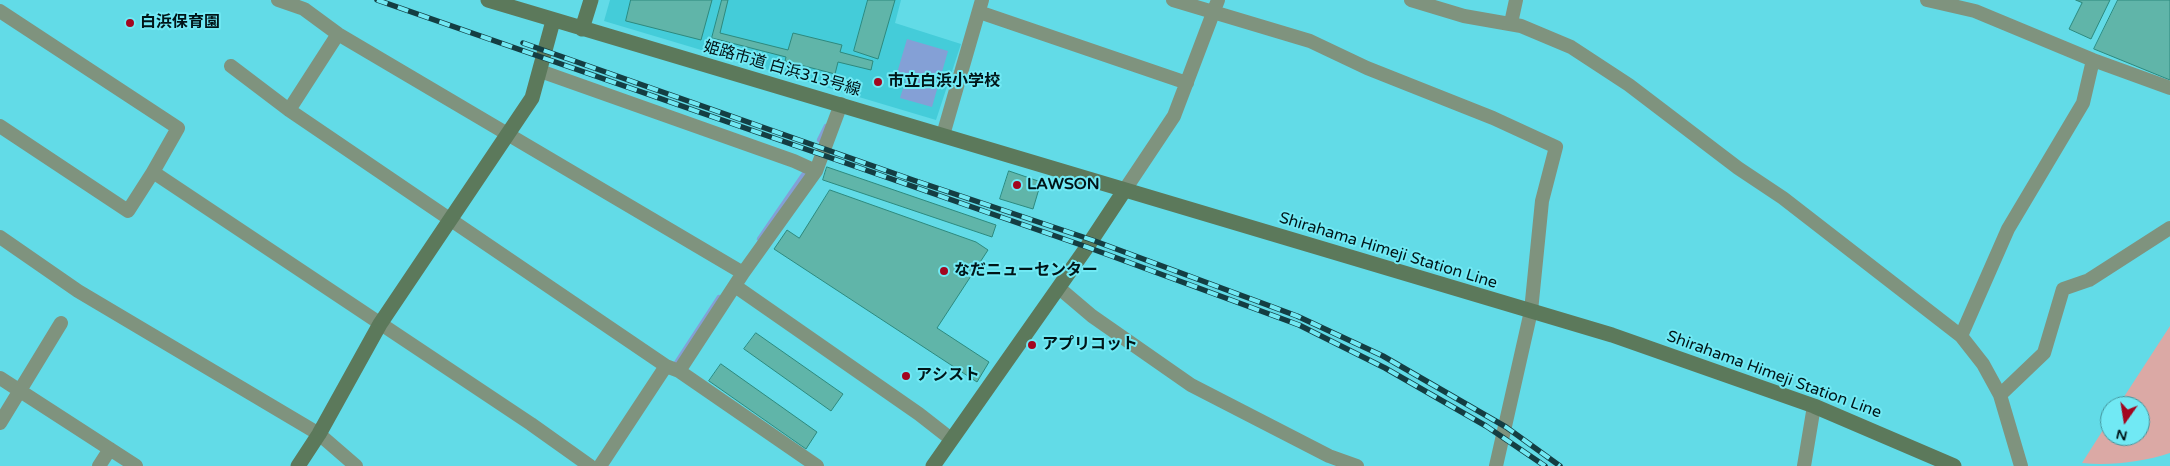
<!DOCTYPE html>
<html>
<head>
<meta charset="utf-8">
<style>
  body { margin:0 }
  #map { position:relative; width:2170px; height:466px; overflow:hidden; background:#62dbe7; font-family:"Varela Round",sans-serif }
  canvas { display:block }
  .north { position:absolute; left:2100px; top:396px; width:50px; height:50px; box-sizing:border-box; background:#71e9f4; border:1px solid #44949c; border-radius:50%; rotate:193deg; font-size:14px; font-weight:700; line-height:20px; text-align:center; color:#001518 }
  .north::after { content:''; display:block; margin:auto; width:18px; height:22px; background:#a3061f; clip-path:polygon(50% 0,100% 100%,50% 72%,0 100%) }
</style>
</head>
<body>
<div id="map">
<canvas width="2170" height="466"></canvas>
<div class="north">N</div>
</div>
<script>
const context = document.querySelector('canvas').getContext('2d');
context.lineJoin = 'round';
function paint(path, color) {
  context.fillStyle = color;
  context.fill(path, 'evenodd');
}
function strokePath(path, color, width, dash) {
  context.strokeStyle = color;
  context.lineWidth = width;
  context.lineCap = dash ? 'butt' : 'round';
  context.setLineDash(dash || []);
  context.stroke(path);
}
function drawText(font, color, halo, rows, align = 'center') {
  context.font = font + ' "Varela Round","Noto Sans JP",sans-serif';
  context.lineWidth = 4;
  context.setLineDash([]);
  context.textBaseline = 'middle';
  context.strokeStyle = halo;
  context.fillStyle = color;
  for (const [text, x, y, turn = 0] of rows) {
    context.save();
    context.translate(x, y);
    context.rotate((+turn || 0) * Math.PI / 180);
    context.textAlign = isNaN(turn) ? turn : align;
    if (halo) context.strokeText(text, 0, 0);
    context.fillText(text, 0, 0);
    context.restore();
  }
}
paint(new Path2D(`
  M610 0H901L895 23 961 44 936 120 604 21Z`), '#44ccd9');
paint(new Path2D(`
  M2170 326V453C2143 462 2110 466 2082 463L2110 419V436H2140V406H2118Z`), '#dba9a5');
paint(new Path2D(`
  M907 39 948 51 932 107 900 98 907 76 897 73Z`), '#84a0d6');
strokePath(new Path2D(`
  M819 140 826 126
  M759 239 805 172
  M674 366 719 297`), '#84a0d6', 4.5);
const building = new Path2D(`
  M631 0H712L701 40 626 21Z
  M722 0H728L720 33 788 50 793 33 842 45 840 52 873 61 871 70 838 62 835 74 785 61 786 57 712 38Z
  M868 0H895L878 59 854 51Z
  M2076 0H2110L2091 39 2069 29 2082 3Z
  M2118 0H2170V80L2094 49Z
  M827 167 996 225 992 237 823 180Z
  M1009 171 1041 182 1033 209 1000 199Z
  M830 190 976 242 988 250 937 328 989 362 977 382 774 249 787 230 799 238Z
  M756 333 843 394 831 411 744 349Z
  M721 364 817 432 806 449 709 381Z`);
paint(building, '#60b5a9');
strokePath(building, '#2d897e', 1);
strokePath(new Path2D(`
  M278 0 304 9 338 34 743 273
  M1173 0 1310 41 1367 68 1493 118 1556 147 1542 201 1531 311 1496 466
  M1411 0 1464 16 1521 26 1571 47 1629 85 1738 168 1783 198 1961 336 1983 364 2000 395 2021 466
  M1927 0 1975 11 2093 60 2170 88
  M0 11 178 128 153 172
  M979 12 1187 83
  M1511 23 1516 0
  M231 66 289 110 666 366 679 371 817 466
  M540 71 794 161 816 171
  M289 110 338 34
  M0 126 128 211 153 172 531 424 590 466
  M943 135 982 0
  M1124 191 1174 116 1218 0
  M0 237 78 291 319 434 356 466
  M735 286 919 414 951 439
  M1059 288 1092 316 1191 385 1329 456 1357 466
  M1961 336 2008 229 2083 103 2093 60
  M679 371 743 273 816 171 841 104
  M0 378 136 466
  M2000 395 2044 353 2063 289 2089 280 2170 228
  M0 423 61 323
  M99 466 110 449
  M600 466 666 366
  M1804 466 1814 406`), '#7f937e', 14);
strokePath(new Path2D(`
  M488 0 1612 335 1814 406 1954 466
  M582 29 591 0
  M298 466 319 434 380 324 532 98 553 21
  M933 466 1087 247 1124 191`), '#5c795b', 15);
const rail = new Path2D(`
  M377 0 1087 247 1299 325 1385 368 1486 426 1545 466
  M523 43 913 180 1092 240 1297 316 1383 356 1506 427 1560 466`);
strokePath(rail, '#143e43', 5.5);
strokePath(rail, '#71e9f4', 4, [11]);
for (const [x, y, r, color] of [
  [130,23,5,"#a3061f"],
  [878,82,5,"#a3061f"],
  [1017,185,5,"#a3061f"],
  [944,271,5,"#a3061f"],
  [1032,345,5,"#a3061f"],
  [906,376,5,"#a3061f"]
]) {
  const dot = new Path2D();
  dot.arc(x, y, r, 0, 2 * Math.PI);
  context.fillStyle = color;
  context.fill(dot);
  strokePath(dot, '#71e9f4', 2);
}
drawText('bold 16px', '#001518', '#71e9f4', [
  ["白浜保育園",140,23],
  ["市立白浜小学校",888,82],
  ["LAWSON",1027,185],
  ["なだニューセンター",954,271],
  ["アプリコット",1042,345],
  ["アシスト",916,376]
], 'left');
drawText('16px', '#001518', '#71e9f4', [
  ["姫路市道 白浜313号線",782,69,16],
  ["Shirahama Himeji Station Line",1388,251,17],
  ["Shirahama Himeji Station Line",1774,375,20]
]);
</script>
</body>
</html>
